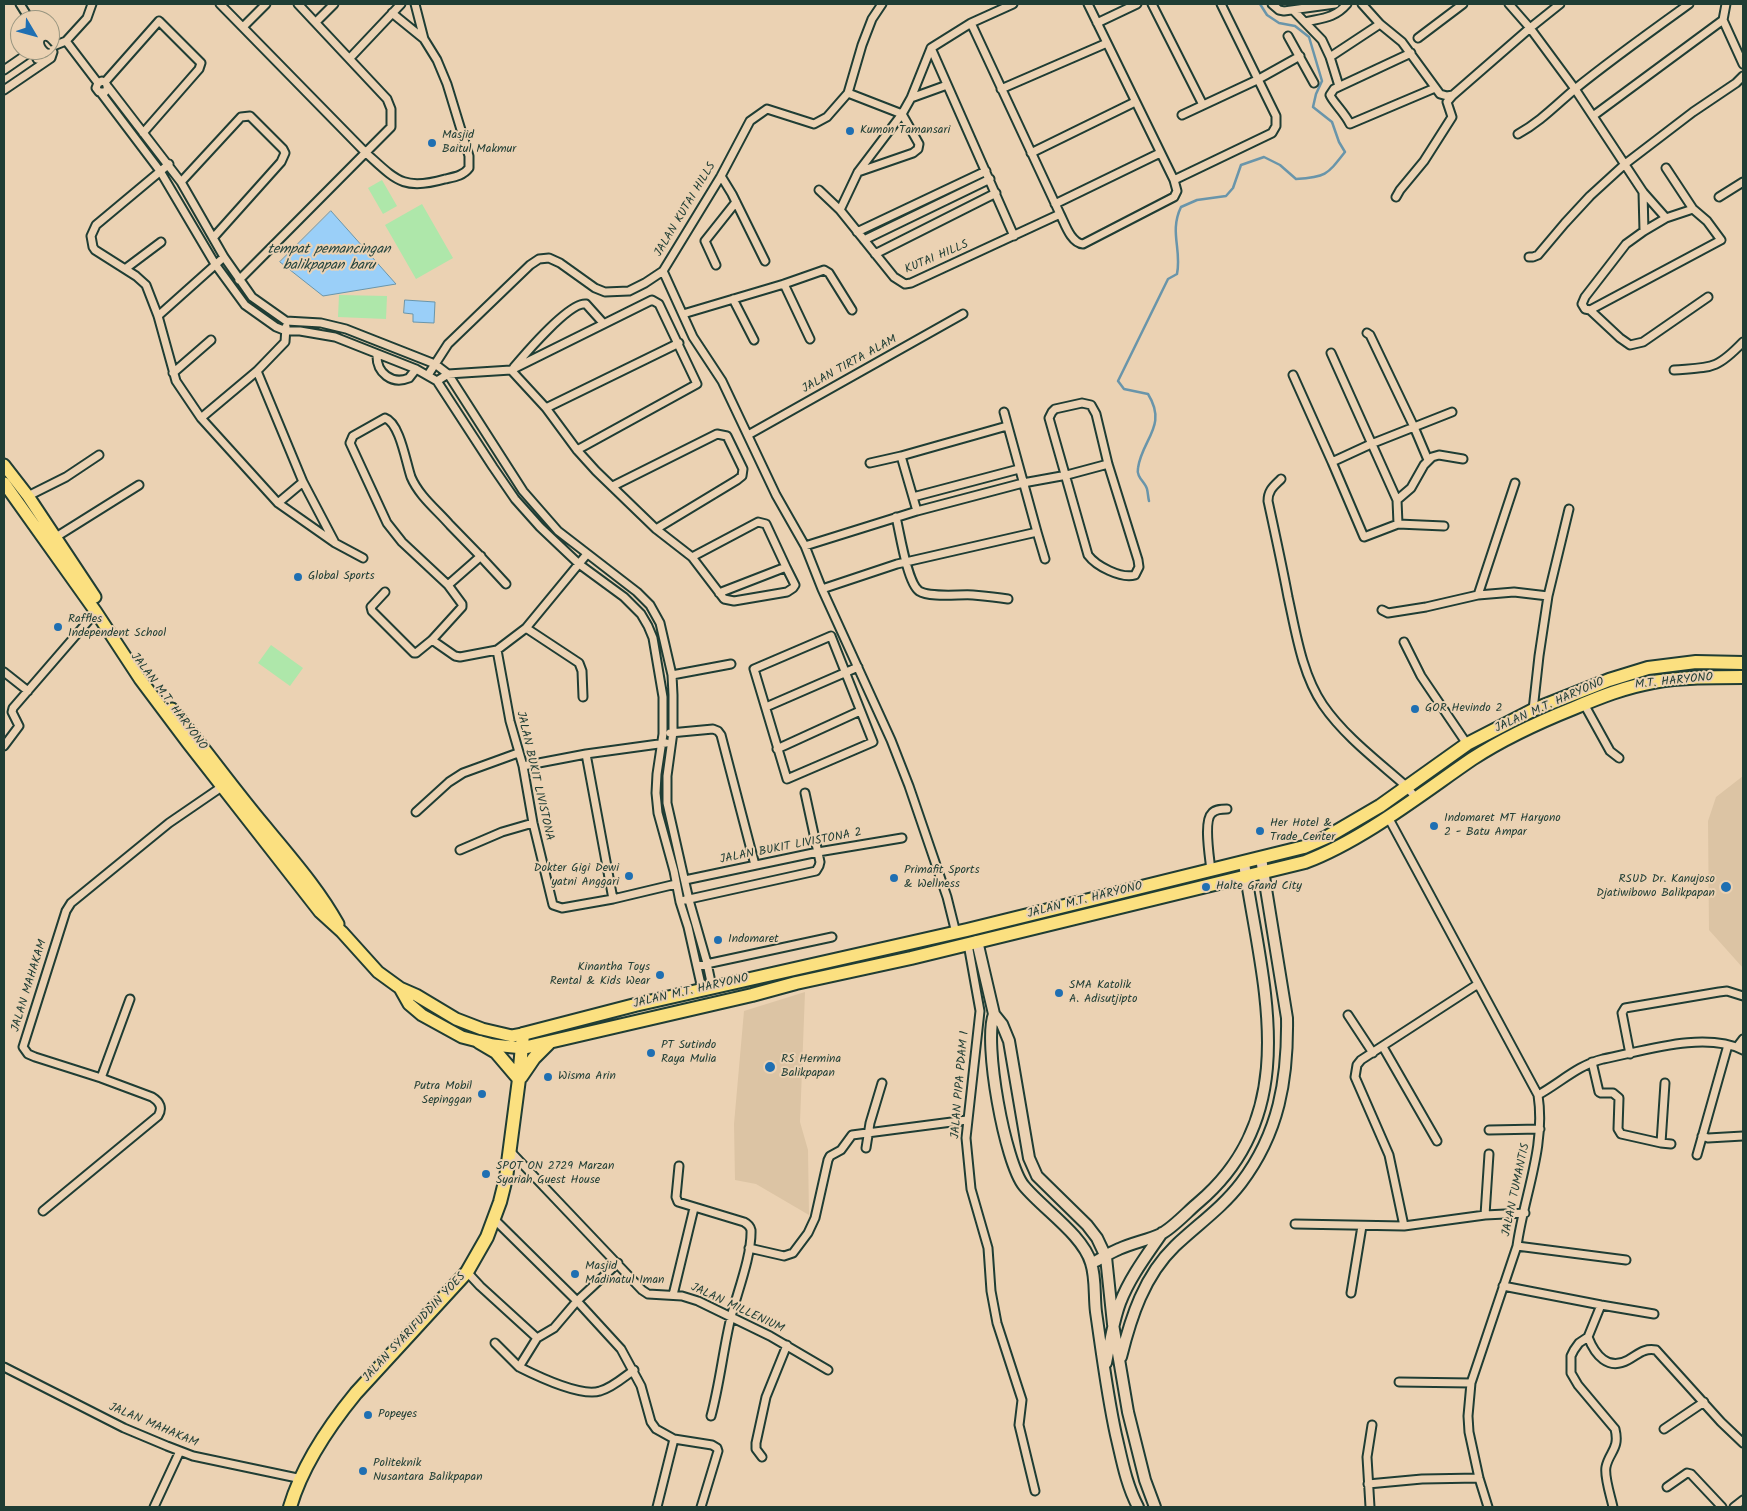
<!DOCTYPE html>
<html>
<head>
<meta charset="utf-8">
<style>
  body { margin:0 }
  #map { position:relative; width:1747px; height:1511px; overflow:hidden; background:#ebd2b3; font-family:Kalam,sans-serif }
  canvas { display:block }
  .frame { position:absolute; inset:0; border:5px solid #1f3d34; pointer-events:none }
  .north { position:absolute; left:10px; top:10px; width:50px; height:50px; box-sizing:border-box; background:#ebd2b3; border:1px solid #999680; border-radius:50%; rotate:127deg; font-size:14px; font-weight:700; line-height:20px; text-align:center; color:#1f3d34 }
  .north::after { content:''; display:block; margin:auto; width:18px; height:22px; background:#1f6fb2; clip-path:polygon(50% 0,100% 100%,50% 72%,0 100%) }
</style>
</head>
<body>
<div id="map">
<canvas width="1747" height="1511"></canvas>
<div class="frame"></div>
<div class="north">U</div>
</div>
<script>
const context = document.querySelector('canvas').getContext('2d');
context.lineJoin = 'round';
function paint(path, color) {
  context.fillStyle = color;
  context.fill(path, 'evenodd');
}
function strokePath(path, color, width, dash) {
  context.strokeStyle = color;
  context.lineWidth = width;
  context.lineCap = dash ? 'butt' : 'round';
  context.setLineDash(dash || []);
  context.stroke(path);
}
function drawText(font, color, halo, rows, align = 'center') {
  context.font = font + ' Kalam,sans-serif';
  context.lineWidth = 4;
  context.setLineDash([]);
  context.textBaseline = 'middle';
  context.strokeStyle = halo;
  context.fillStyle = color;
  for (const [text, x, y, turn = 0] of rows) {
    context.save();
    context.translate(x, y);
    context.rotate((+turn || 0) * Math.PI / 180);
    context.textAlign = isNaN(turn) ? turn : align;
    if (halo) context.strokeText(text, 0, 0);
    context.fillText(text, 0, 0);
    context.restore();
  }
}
paint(new Path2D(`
  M1743 776V968L1709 930 1708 821 1716 797Z
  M805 992 800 1122 808 1150 809 1215 756 1184 735 1180 734 1124 744 1011Z`), '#dcc4a4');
paint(new Path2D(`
  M382 180 397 206 383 214 368 188Z
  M422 204 453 258 416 279 385 225Z
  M339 295 387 296 386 319 338 317Z
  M271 645 303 668 290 686 258 663Z`), '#aee7aa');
const water = new Path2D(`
  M331 211 396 284 323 296 280 262Z
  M405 300 435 302 434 323 413 322V314L404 313Z`);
paint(water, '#9acff8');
strokePath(water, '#6995aa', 1);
strokePath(new Path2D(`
  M1149 501C1148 497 1148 493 1147 489 1145 482 1136 477 1138 468 1142 439 1168 426 1148 394L1124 389 1118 381 1168 279 1177 274C1182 250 1169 232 1181 207L1197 200 1226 196 1233 188 1241 165 1264 157 1280 165 1296 179C1326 177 1327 175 1345 152L1339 142 1332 122 1313 107 1316 94 1322 81 1309 37 1295 26 1279 23 1267 15 1260 4`), '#6995aa', 2.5);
const street = new Path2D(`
  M20 4 30 20
  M220 4 366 153C396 180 403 191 445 179 454 177 463 176 469 168V156L447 84 437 60 424 39 392 13
  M415 4 424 39
  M1088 4 1174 180
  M1152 4 1203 105
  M1272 4 1279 10 1284 11 1335 4
  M1362 4 1380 24 1402 42 1440 94 1447 96 1453 95 1530 28 1560 4
  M1509 4 1530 28 1575 89 1643 192 1666 218 1693 209 1707 221 1721 240 1590 310 1585 309 1582 304 1585 297 1626 244 1644 231 1666 218
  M1726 4 1723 20 1743 64
  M1294 11 1322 40 1330 57 1380 24
  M316 22 334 4
  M1305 22C1323 18 1335 18 1347 4
  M971 23 1060 214
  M1097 23 1137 4
  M244 26 266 4
  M1288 36 1314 83
  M1418 38 1463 4
  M66 41 98 83
  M51 47 66 41 87 18 92 4
  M931 48 1014 236
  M35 50V54L37 59 46 61
  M1411 53 1334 89 1330 95C1332 101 1345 113 1350 124L1435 88
  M1330 57 1339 86
  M350 58 401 4
  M4 70 33 50
  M105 82C108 86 108 89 105 92H99L96 88 98 83 102 81 105 82 159 21 201 63 199 69 143 133
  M108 87 181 182 224 257 252 297 286 321 321 323 346 329 435 364 448 374 523 491 558 531 637 592 650 605 660 623 672 675 673 695V732L667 776V803L689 900 707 963 712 987
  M1001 89 1107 43
  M4 90 51 58 53 52 50 46
  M101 93 160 171 215 264 245 305 276 327 286 331H300L335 337 416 369 437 381 493 467 515 499 540 527 579 564 624 597 641 614 648 626 653 638 663 697V734L657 774 656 793 658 813 674 871 680 902 688 927 702 989
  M848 93 902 114 919 144 918 149 913 153 858 172
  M911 98 947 85
  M1182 115 1257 80 1300 56
  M1593 116 1723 20
  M1518 134C1540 122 1556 105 1575 89 1612 59 1650 32 1689 4
  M1031 153 1135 102
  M169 164 96 225 91 236 93 247 95 250 136 276 146 285 158 316 176 381 201 418 278 503 335 543 363 558
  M1666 168 1693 209
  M721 176 732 194 765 261
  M181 182 241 117 250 116 283 149 285 153 281 162 213 238
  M819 190 840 210 894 277 905 284 911 283 1060 214C1065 224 1071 243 1083 244L1174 197 1177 191 1174 180 1272 133 1276 126V116L1221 4
  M1643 192 1644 231
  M1396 197 1400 190 1424 161 1452 117 1447 102 1453 95
  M1719 197 1743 182
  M1055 204 1160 153
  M840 210 858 172 902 114 911 98 931 48 971 23 1013 4
  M857 232 986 171
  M864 240 990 179
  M875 254 996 193
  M1529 257H1533L1538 255 1565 223 1590 196 1625 164 1693 112 1736 83 1743 76
  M716 265 705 241 736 202
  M125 269 161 242
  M663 271 693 337 722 381 776 495 805 546 822 589 891 740 909 786 947 897 956 933
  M239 280 391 127V109L387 99 298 4
  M784 284 810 339
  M733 299 754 340
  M1590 310 1620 338 1630 345 1643 342 1708 297
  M683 314 784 284 824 270 829 273 852 310
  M158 316 224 257
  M1367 333 1370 335 1414 427 1428 460
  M1331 353 1397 500 1398 524 1364 537 1332 462 1371 444 1452 412
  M377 354C376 373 392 385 409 378L416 369
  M514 367C525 354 570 301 586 304L604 324
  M511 370 652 300 659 304 697 384 577 450
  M1674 370C1712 367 1716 370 1743 342
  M257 371 303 482 334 541
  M173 373 211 340
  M428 375 448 344 530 265 539 259 549 258 560 263 595 288 605 292 629 291 645 283 663 271 721 176 750 121 767 109 814 124 827 117 848 93 862 45 872 19 882 4
  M1293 375 1332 462
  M437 381 448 374 511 370 546 408 577 450 596 471 656 529 692 557 724 599 734 601 787 592 793 588 795 585 786 567 719 593
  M1082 403 1091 405 1096 414 1108 464 1138 560 1139 567 1135 575C1121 579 1096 566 1088 555L1049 418 1052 412 1055 409Z
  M546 408 679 343
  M201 418 257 371 285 342 286 327
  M748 435 963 314
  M870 463 901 456
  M1281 479C1274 486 1268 490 1268 501 1275 533 1282 565 1288 597 1296 633 1302 674 1323 705 1345 737 1379 762 1407 787L1415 797
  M613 486 717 434 727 436 743 469 742 476 737 480 656 529
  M28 496 66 477 99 455
  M913 497 1019 469
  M1397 500 1411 488 1424 465 1432 457 1439 455 1463 459
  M278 503 303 482
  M917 511 901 456 1007 426
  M896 517C900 533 907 582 919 591 930 598 960 594 973 595 985 596 996 597 1008 599
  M1398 524 1444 526
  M1037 532 1045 559
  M56 537 139 485
  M805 546 917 511 1023 483 1067 475 1108 464
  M692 557 758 522 766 524 786 567
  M448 585 481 556
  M822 589 897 564 1037 532 1004 412
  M385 592 371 607 372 611 414 653H416L432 640 462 607V604L448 585 402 542 387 523 350 443 353 436 385 418C400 423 406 463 411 477 419 496 437 510 450 525 469 544 488 564 506 584
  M1478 595 1515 483
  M1382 610 1388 613 1426 607 1478 595 1514 592 1548 596
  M526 628 579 663 582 671 583 697
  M831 636 873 742 787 779 754 669Z
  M432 640 455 656 460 657 497 650 526 628 587 554
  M1404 642 1421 676 1467 744
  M497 650 510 721 523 766 533 823 553 905 562 908 613 899 676 884
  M4 672 28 691
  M672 675 731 664
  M1584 704 1610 751 1619 758
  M766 707 858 667
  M1533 710 1539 656 1548 596 1569 509
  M670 733 713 729 718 731 721 735 755 865
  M4 746 19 726 12 712 13 708 96 612
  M777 749 860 711
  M586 754 613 899
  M523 766 586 754 666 743
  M416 812 449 782 463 773 518 753
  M1388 817 1538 1095C1546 1147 1524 1195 1517 1246L1471 1383 1468 1416 1469 1432 1479 1478 1488 1507
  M460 850 502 832 533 823
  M1211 871C1210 859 1203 821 1212 813 1216 809 1222 809 1227 809
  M685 880 818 852 902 838
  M685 900 816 871 819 866 820 862 805 793
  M968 944 980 1011 966 1138 971 1189 988 1248 991 1291 997 1323 1022 1400 1019 1425 1035 1491
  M697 966 832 937
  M1478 984 1361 1060 1357 1065 1355 1077 1389 1155 1404 1226 1485 1215 1525 1213
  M1348 1015 1373 1053
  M1383 1047 1437 1141
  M1737 1047 1743 1039
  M1630 1054 1622 1013 1625 1008 1719 992 1727 991 1743 996
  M1592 1062 1599 1092 1601 1093H1613L1619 1098 1618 1129 1621 1134 1661 1143 1671 1144
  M101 1078 130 999
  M1538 1095C1560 1083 1578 1065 1603 1059 1644 1051 1704 1031 1743 1050
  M1489 1130 1540 1129
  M1702 1136 1708 1138 1743 1136
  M1661 1143 1665 1083
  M866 1148 870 1123 882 1083
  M510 1151 642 1290 648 1294 682 1296 698 1301 770 1336 828 1370
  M1697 1155 1728 1045
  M679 1166 676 1197 678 1202 744 1222C748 1224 750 1226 751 1230 752 1255 737 1293 731 1317 723 1350 720 1383 711 1416
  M43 1211 158 1116C163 1108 160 1102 152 1097L101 1078 35 1057 28 1054 23 1047 66 911 71 903 169 823 223 786
  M1485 1215 1489 1154
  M494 1219 577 1301 618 1263
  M1295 1224 1404 1226
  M1517 1246 1626 1260
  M749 1248 784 1256 793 1253 808 1233 815 1218 828 1160 830 1156 841 1150 852 1135 967 1120
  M467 1272 480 1286 537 1338 519 1367C537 1376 581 1397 600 1391 612 1388 624 1377 634 1370
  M1503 1286 1601 1305 1654 1314
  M1351 1293 1362 1226
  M673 1295 694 1208
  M1601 1305 1588 1337 1579 1343 1574 1350 1571 1356V1373L1578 1385 1615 1429C1620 1449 1609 1452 1606 1467 1604 1477 1611 1497 1613 1507
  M1588 1337C1595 1355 1608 1371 1628 1360 1639 1354 1643 1348 1656 1350L1721 1422 1743 1443
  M537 1338 554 1328 577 1301 621 1349 641 1386 651 1422 656 1429 674 1439 657 1507
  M495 1343 519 1367
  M4 1367 124 1428 167 1446 193 1456 302 1479
  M1399 1382 1471 1383
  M1664 1429 1704 1402
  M674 1439 712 1445 717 1448 718 1451 701 1507
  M762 1457 756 1449V1443L766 1397 787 1345
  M1368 1484 1422 1479 1479 1478
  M1667 1487 1687 1473 1691 1474 1722 1507
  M154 1507 180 1451
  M1370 1507 1367 1457 1372 1425
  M1734 1507 1743 1500`);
const secondary = new Path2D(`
  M977 941 994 1014 1002 1024 1009 1041 1029 1158 1037 1176 1087 1225 1097 1238 1106 1257 1113 1324 1128 1412 1145 1480 1155 1507
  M994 1014C983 1042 1005 1163 1024 1186 1043 1209 1083 1235 1091 1263 1096 1278 1094 1296 1096 1312 1102 1353 1107 1394 1116 1435 1122 1460 1126 1484 1138 1507
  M1092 1263C1101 1259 1109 1253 1119 1249 1132 1243 1148 1240 1161 1234 1174 1227 1188 1211 1199 1202 1306 1111 1261 980 1244 863
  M1121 1357C1131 1317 1144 1276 1175 1246 1197 1225 1222 1208 1241 1183 1279 1133 1288 1079 1287 1018L1261 858
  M1106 1363C1110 1343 1113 1322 1120 1303 1130 1277 1147 1255 1162 1233`);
const primary = new Path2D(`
  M4 465 28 496 95 597
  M4 483 96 612 140 679 188 743 320 912 342 932 378 972 400 988 416 995 456 1019 482 1029 512 1036 523 1034
  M172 709C204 747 233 788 265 826 291 858 318 888 338 924
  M400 988 409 1004 422 1015 462 1037 493 1045 523 1048`);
const highway = new Path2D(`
  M479 1042 496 1052 519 1079
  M523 1048 752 995 796 983 911 958 1305 862C1363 840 1421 794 1472 759 1504 738 1539 722 1574 708 1600 697 1625 687 1653 682 1682 677 1713 677 1743 677
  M521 1077 534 1058 549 1043
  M290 1507C302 1466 329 1426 356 1393L467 1272 487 1237 500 1202 506 1178 519 1079 523 1034 635 1005 967 930 1304 847 1327 837 1380 806 1467 744 1533 710 1609 680 1648 668 1696 662 1743 663`);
strokePath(street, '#1f3d34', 11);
strokePath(secondary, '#1f3d34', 14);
strokePath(primary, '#1f3d34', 15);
strokePath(highway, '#1f3d34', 16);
strokePath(street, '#ebd2b3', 7);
strokePath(secondary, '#ebd2b3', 10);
strokePath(primary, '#fbe080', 11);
strokePath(highway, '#fbe080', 12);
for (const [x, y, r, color] of [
  [850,131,5,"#1f6fb2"],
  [432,143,5,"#1f6fb2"],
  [298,577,5,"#1f6fb2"],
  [58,627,5,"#1f6fb2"],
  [1415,709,5,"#1f6fb2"],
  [1434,826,5,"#1f6fb2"],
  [1260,831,5,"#1f6fb2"],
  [629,876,5,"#1f6fb2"],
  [894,878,5,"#1f6fb2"],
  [1206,887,5,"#1f6fb2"],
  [1726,887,6,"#1f6fb2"],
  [718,940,5,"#1f6fb2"],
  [660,975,5,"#1f6fb2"],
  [1059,993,5,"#1f6fb2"],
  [651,1053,5,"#1f6fb2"],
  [770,1067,6,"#1f6fb2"],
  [548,1077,5,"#1f6fb2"],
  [482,1094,5,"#1f6fb2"],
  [486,1174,5,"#1f6fb2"],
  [575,1274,5,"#1f6fb2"],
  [368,1415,5,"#1f6fb2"],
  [363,1471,5,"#1f6fb2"]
]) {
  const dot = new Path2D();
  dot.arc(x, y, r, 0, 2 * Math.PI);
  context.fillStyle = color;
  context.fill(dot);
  strokePath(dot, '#ebd2b3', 2);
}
drawText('12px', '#1f3d34', '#ebd2b3', [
  ["Kumon Tamansari",860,131],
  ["Masjid",442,136],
  ["Baitul Makmur",442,150],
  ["Global Sports",308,577],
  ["Raffles",68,620],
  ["Independent School",68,634],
  ["GOR Hevindo 2",1425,709],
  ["Indomaret MT Haryono",1444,819],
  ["2 - Batu Ampar",1444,833],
  ["Her Hotel &",1270,824],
  ["Trade Center",1270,838],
  ["Dokter Gigi Dewi",619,869,"right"],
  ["yatni Anggari",619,883,"right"],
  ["Primafit Sports",904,871],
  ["& Wellness",904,885],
  ["RSUD Dr. Kanujoso",1715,880,"right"],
  ["Djatiwibowo Balikpapan",1715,894,"right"],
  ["Halte Grand City",1216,887],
  ["Indomaret",728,940],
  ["Kinantha Toys",650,968,"right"],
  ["Rental & Kids Wear",650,982,"right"],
  ["SMA Katolik",1069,986],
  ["A. Adisutjipto",1069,1000],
  ["PT Sutindo",661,1046],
  ["Raya Mulia",661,1060],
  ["RS Hermina",781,1060],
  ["Balikpapan",781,1074],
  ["Wisma Arin",558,1077],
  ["Putra Mobil",472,1087,"right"],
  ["Sepinggan",472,1101,"right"],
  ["SPOT ON 2729 Marzan",496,1167],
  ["Syariah Guest House",496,1181],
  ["Masjid",585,1267],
  ["Madinatul Iman",585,1281],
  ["Popeyes",378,1415],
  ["Politeknik",373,1464],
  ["Nusantara Balikpapan",373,1478]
], 'left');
drawText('12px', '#1f3d34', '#ebd2b3', [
  ["JALAN KUTAI HILLS",686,210,-59],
  ["KUTAI HILLS",937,258,-23],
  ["JALAN TIRTA ALAM",850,365,-29],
  ["M.T. HARYONO",1674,682,-6],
  ["JALAN M.T. HARYONO",168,702,53],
  ["JALAN M.T. HARYONO",1550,706,-24],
  ["JALAN BUKIT LIVISTONA",534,776,77],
  ["JALAN BUKIT LIVISTONA 2",791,847,-11],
  ["JALAN M.T. HARYONO",1085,901,-14],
  ["JALAN MAHAKAM",30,986,-73],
  ["JALAN M.T. HARYONO",691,992,-13],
  ["JALAN PIPA PDAM 1",961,1085,-85],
  ["JALAN TUMANTIS",1517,1190,-78],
  ["JALAN MILLENIUM",737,1309,25],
  ["JALAN SYARIFUDDIN YOES",415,1328,-47],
  ["JALAN MAHAKAM",153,1426,23]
]);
drawText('italic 14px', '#25443e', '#ebd2b3', [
  ["tempat pemancingan",329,251],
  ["balikpapan baru",329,267]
]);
</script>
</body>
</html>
